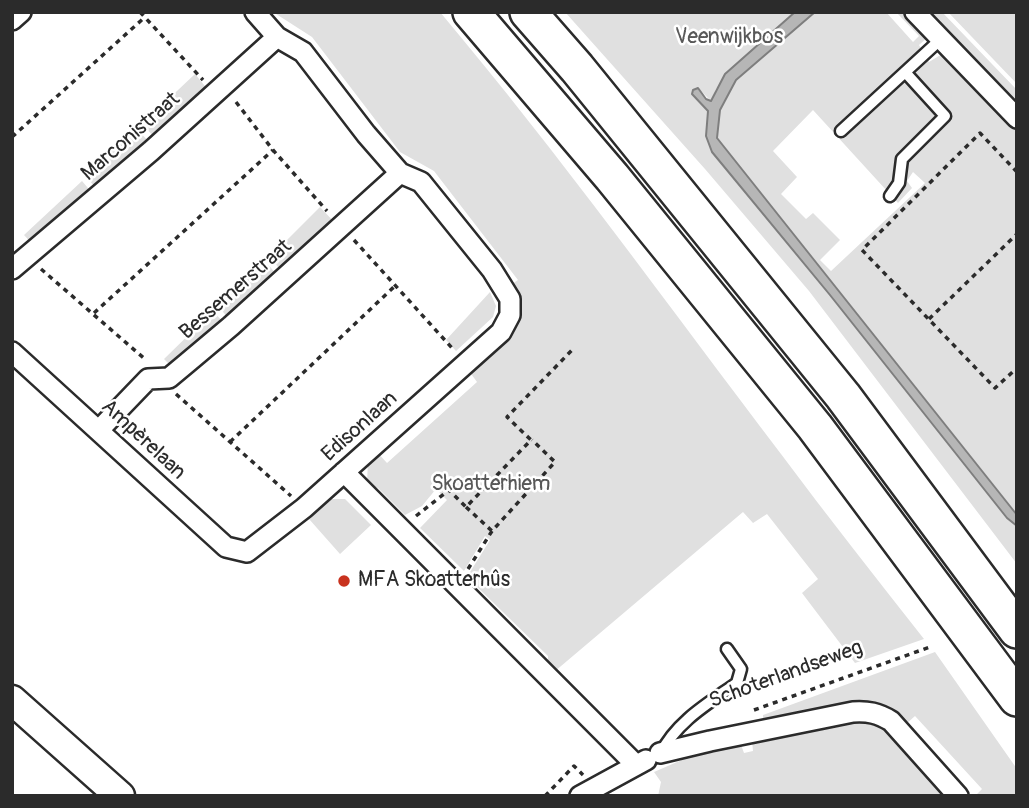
<!DOCTYPE html>
<html>
<head>
<meta charset="utf-8">
<style>
  body { margin:0 }
  #map { position:relative; width:1029px; height:808px; overflow:hidden; background:#fff; font-family:Pangolin,sans-serif }
  canvas { display:block }
  .frame { position:absolute; inset:0; border:14px solid #2b2b2b; pointer-events:none }
</style>
</head>
<body>
<div id="map">
<canvas width="1029" height="808"></canvas>
<div class="frame"></div>
</div>
<script>
const context = document.querySelector('canvas').getContext('2d');
context.lineJoin = 'round';
function paint(path, color) {
  context.fillStyle = color;
  context.fill(path, 'evenodd');
}
function strokePath(path, color, width, dash) {
  context.strokeStyle = color;
  context.lineWidth = width;
  context.lineCap = dash ? 'butt' : 'round';
  context.setLineDash(dash || []);
  context.stroke(path);
}
function drawText(font, color, halo, rows, align = 'center') {
  context.font = font + ' Pangolin,sans-serif';
  context.lineWidth = 5;
  context.setLineDash([]);
  context.textBaseline = 'middle';
  context.strokeStyle = halo;
  context.fillStyle = color;
  for (const [text, x, y, turn = 0] of rows) {
    context.save();
    context.translate(x, y);
    context.rotate((+turn || 0) * Math.PI / 180);
    context.textAlign = isNaN(turn) ? turn : align;
    if (halo) context.strokeText(text, 0, 0);
    context.fillText(text, 0, 0);
    context.restore();
  }
}
paint(new Path2D(`
  M273 12H440C560 155 668 305 781 454 828 517 876 578 924 639L855 663 802 593 818 579 767 514 753 523 743 512 554 672 548 665V656L467 577 490 540 485 536 464 571 420 528 447 500 436 489 422 506 405 515 378 488 367 484 368 459 377 452 387 463 477 382 469 371 507 337 512 284 518 280 434 171 400 152 312 37Z
  M565 12H800L716 89 711 101 700 90 694 97 708 111 712 152 830 295 1007 518 1017 526V564L809 291 705 169Z
  M815 12H886L913 42 919 36 896 12H909L928 37 919 45 929 62 947 51 1017 125V514L717 138 720 110 736 80ZM813 110 898 203 912 188 907 181 913 172 925 183 831 271 820 260 840 240 813 213 806 219 781 194 797 177 773 151Z
  M922 12H942L1017 90V110Z
  M948 12H1017V84Z
  M195 74 209 91 156 139 142 124Z
  M136 128 151 144 98 190 86 177Z
  M82 181 93 194 34 246 24 235Z
  M320 207 336 224 282 272 270 257Z
  M265 261 278 276 229 319 218 306Z
  M490 292 496 306 493 317 456 351 446 340Z
  M213 311 224 323 172 367 164 359Z
  M331 499H345L371 525 340 554 309 519Z
  M935 652 1017 769V796H975L982 789 915 716 905 725C890 710 877 702 855 702L763 721V715Z
  M857 719 875 720 892 735 946 796H658L661 782 654 772 684 759 740 742 744 753 753 751 752 740Z`), '#e0e0e0');
const water = new Path2D(`
  M795 12H815L736 80 720 110 717 138 1017 515V526L1007 518 830 295 712 152 706 136 708 111 692 94 693 90 698 88 706 99 711 101 725 74Z`);
paint(water, '#b6b6b6');
strokePath(water, '#7e7e7e', 2);
const lane = new Path2D(`
  M841 131 941 39
  M890 196 899 183 902 159 945 116 905 72
  M661 753C677 721 709 703 737 683L741 669 727 649`);
const street = new Path2D(`
  M915 12 1017 118
  M12 20 21 12
  M12 269 151 151 277 37
  M12 352 226 547 247 552 304 508 501 332 510 315V299L492 270 421 182 400 173 366 134 303 52 277 37 255 12
  M99 430 148 379 169 378 187 363 231 326 400 173
  M344 472 636 765
  M660 753 710 741 853 712C868 711 878 713 891 721L958 796
  M580 796 646 760`);
const secondary = new Path2D(`
  M12 700 120 796`);
const highway = new Path2D(`
  M471 12 612 177 815 427 1017 698
  M528 12 577 68 843 396 1017 630`);
strokePath(lane, '#2b2b2b', 15);
strokePath(street, '#2b2b2b', 24);
strokePath(secondary, '#2b2b2b', 33);
strokePath(highway, '#2b2b2b', 40);
strokePath(new Path2D(`
  M140 12 203 80
  M236 102 273 150 327 211
  M12 137 145 17
  M1017 172 980 133 862 250 995 388 1017 368
  M354 240 452 348
  M41 269 146 360
  M94 313 273 150
  M929 319 1017 234
  M176 394 291 496
  M230 442 396 285
  M466 507 492 531
  M416 516 449 490 466 507 531 440 507 417 573 349
  M468 569 492 531 555 462 532 440
  M754 710 930 647
  M545 796 574 766 583 775`), '#2b2b2b', 3.5, [5, 5]);
strokePath(lane, '#fff', 10);
strokePath(street, '#fff', 19);
strokePath(secondary, '#fff', 28);
strokePath(highway, '#fff', 35);
for (const [x, y, r, color] of [
  [344,581,7,"#c8321e"]
]) {
  const dot = new Path2D();
  dot.arc(x, y, r, 0, 2 * Math.PI);
  context.fillStyle = color;
  context.fill(dot);
  strokePath(dot, '#fff', 2.5);
}
drawText('21px', '#585858', '#fff', [
  ["Veenwijkbos",729,38],
  ["Skoatterhiem",491,485]
]);
drawText('21px', '#2b2b2b', '#fff', [
  ["Marconistraat",131,137,-41],
  ["Bessemerstraat",236,290,-41],
  ["Edisonlaan",360,427,-42],
  ["Ampèrelaan",143,440,43],
  ["Schoterlandseweg",786,675,-20]
]);
drawText('21px', '#2b2b2b', '#fff', [
  ["MFA Skoatterhûs",358,581]
], 'left');
</script>
</body>
</html>
